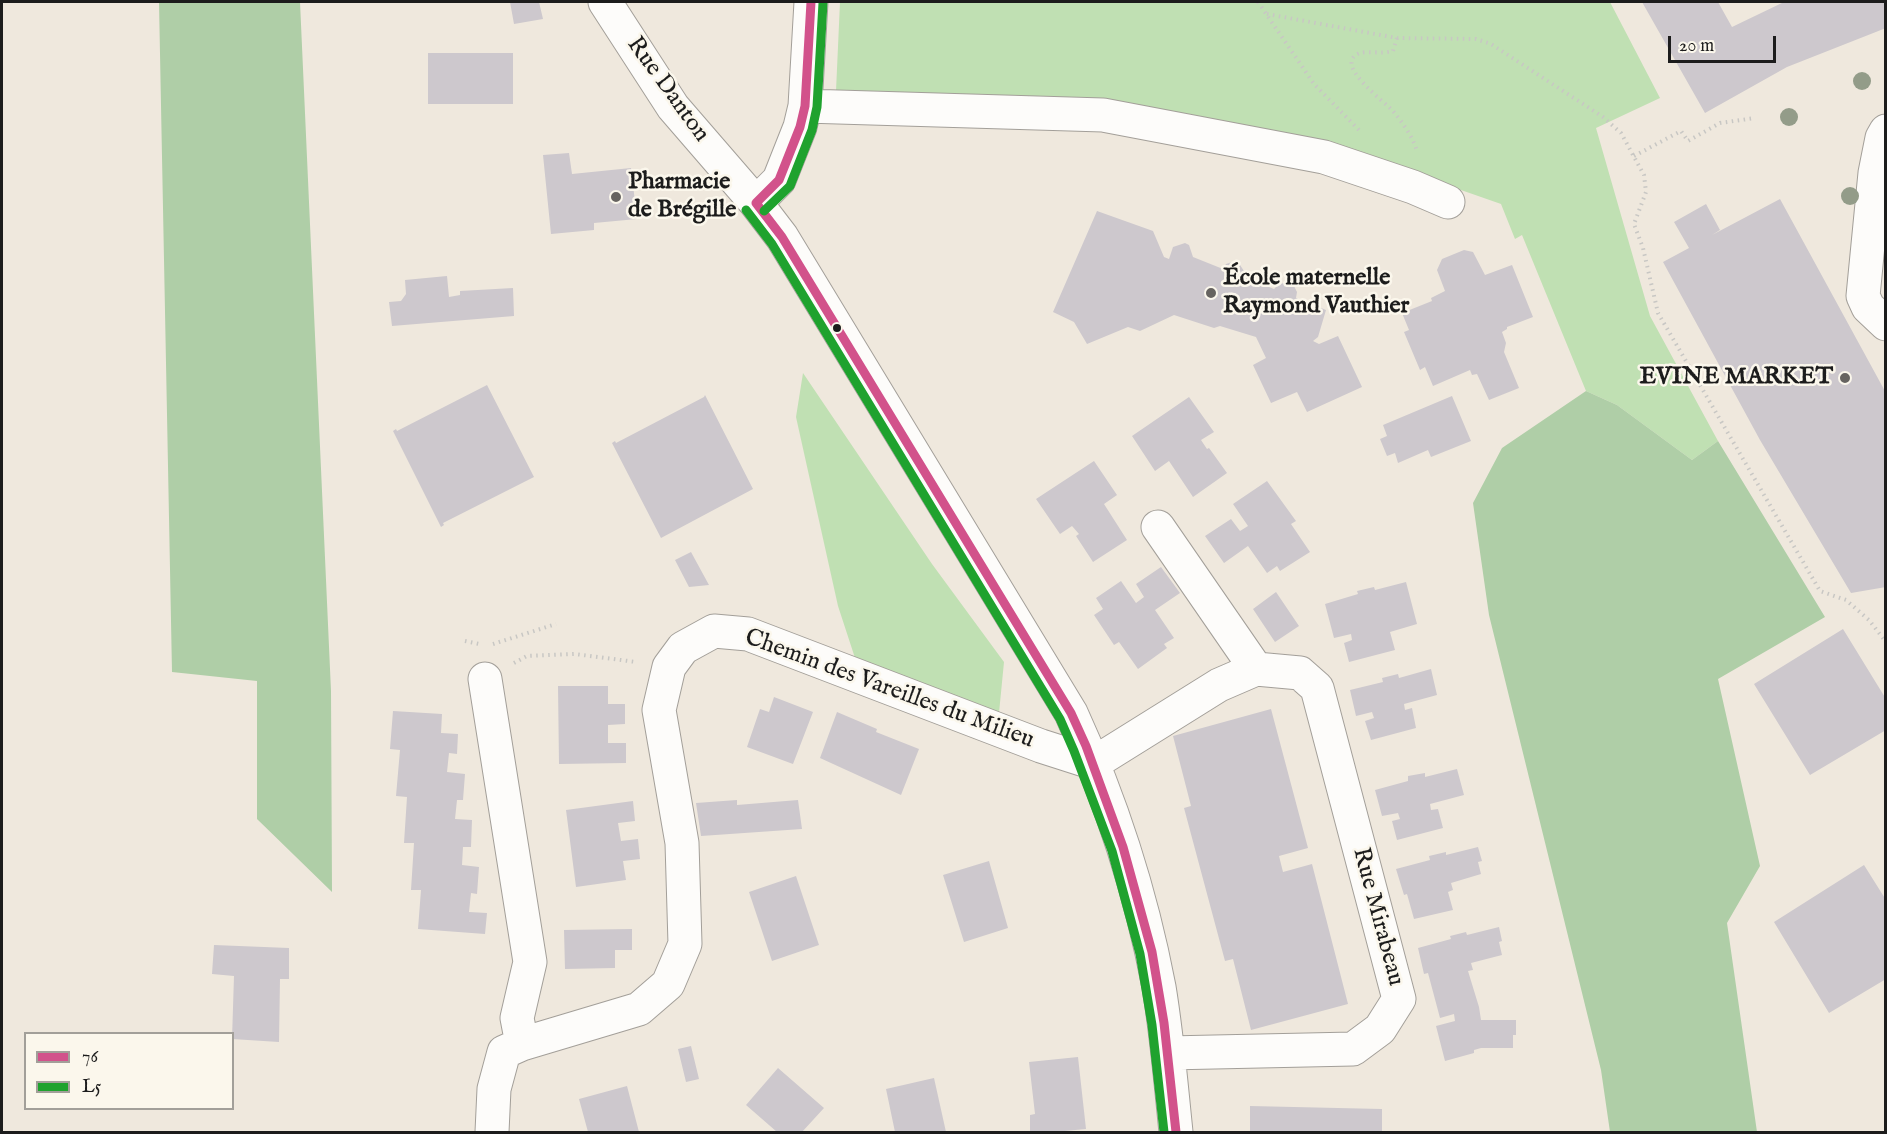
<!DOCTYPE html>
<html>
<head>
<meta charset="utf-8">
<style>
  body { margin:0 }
  #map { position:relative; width:1887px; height:1134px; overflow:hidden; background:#efe8dd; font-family:"IM FELL English",serif }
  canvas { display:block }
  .frame { position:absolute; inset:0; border:3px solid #1c1c1c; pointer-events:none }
  .legend { position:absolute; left:24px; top:1032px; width:210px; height:78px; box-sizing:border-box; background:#fbf7ec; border:2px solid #a29f99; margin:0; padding:8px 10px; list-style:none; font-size:18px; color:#1c1c1c }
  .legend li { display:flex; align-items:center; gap:12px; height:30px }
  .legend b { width:30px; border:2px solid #a29f99 }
  .scale { position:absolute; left:1668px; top:36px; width:108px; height:27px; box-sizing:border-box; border:3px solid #1c1c1c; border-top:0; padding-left:8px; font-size:18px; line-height:21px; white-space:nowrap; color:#1c1c1c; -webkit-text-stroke:4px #fbf7ec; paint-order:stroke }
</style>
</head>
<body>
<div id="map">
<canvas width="1887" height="1134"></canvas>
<div class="frame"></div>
<ul class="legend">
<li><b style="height:8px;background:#d2528b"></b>76</li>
<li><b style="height:8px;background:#1fa22e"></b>L5</li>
</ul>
<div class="scale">20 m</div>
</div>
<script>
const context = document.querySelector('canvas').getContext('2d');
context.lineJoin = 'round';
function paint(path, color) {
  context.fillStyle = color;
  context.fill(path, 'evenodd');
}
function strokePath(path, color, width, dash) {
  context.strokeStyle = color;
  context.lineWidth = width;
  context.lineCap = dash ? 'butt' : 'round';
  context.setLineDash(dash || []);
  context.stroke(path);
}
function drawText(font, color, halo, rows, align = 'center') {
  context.font = font + ' "IM FELL English",serif';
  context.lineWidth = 5;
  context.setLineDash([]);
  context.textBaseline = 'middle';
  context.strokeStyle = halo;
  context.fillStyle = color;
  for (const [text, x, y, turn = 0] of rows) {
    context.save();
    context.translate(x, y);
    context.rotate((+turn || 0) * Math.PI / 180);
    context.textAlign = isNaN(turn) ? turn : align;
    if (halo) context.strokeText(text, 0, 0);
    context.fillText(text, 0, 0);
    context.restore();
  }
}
paint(new Path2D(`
  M840 2H1610L1660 98 1596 128 1650 316 1718 441 1692 460 1617 405 1586 391 1522 235 1515 239 1501 204 1318 140 836 91Z
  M803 373 932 564 1004 662 999 713 855 658 838 606 796 417Z`), '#c0e0b3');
paint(new Path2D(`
  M159 2H300L331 691 332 892 257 819V681L172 672Z
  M1586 391 1617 405 1692 460 1718 441 1825 617 1718 679 1760 866 1727 923 1757 1132H1610L1601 1070 1489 615 1473 503 1502 448Z`), '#afcea7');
paint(new Path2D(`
  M510 2H539L543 19 514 24Z
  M1642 2H1718L1732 27 1784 2H1886V28L1787 67 1705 113Z
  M428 53H513V104H428Z
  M569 153 572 174 631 168 637 219 594 223V230L551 234 543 155Z
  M1780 199 1886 393V587L1851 593 1760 440 1663 262 1689 248 1674 222 1706 204 1720 230 1712 235Z
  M1097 211 1153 231 1164 257 1169 259 1173 247 1185 243 1189 245 1193 257 1223 269 1226 264 1232 262 1240 265 1244 271V277L1274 289 1279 284 1285 283 1294 286 1297 292 1296 298 1326 310 1318 337 1313 341 1319 344 1338 336 1362 387 1307 412 1297 392 1271 403 1253 365 1266 358 1256 337 1220 326 1214 328 1174 315 1140 331 1128 327 1087 344 1074 322 1053 312Z
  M1464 250 1473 252 1485 275 1512 265 1533 317 1507 327V329L1502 332 1506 343 1504 352 1519 388 1489 400 1477 374 1472 375 1470 370 1433 386 1425 367 1420 370 1404 332 1409 330 1402 313 1432 301 1431 298 1445 291 1437 270 1442 259Z
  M447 276 449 297 460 295V291L513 288 514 316 392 326 389 302 401 301 406 294 405 280Z
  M487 385 534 477 443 523 444 525 441 527 393 431 396 429 397 431Z
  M705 395 753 489 661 538 612 443 615 441 616 443 704 397Z
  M1452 396 1471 441 1431 457 1428 450 1398 463 1395 453 1387 456 1380 439 1387 436 1383 425Z
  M1189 397 1214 432 1201 440 1207 449 1209 448 1227 473 1193 497 1169 461 1155 471 1132 436Z
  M1094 461 1117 495 1104 504 1127 540 1093 562 1076 536 1079 534 1072 526 1060 534 1036 499Z
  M1267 481 1296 521 1291 524 1310 552 1280 571 1277 566 1267 573 1248 546 1224 563 1205 536 1231 519 1240 531 1248 526 1233 504Z
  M691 552 709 585 689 587 675 560Z
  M1161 567 1180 593 1155 610 1174 638 1164 644 1167 648 1138 669 1119 642 1114 645 1094 615 1103 609 1096 598 1121 581 1136 603 1144 597 1136 584Z
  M1406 582 1417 624 1390 632 1395 650 1349 662 1344 643 1352 640 1351 634 1334 638 1325 604 1358 594 1357 591 1374 587 1375 590Z
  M1276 592 1299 626 1275 642 1253 609Z
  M1843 629 1886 699V730L1810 775 1754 684Z
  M1431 669 1437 695 1404 704 1405 710 1412 708 1416 728 1371 740 1365 721 1374 718 1372 712 1356 716 1350 690 1383 682 1382 678 1398 674 1399 678Z
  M558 686H608V704H625V724L608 725V743H626V763L559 764Z
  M774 697 813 712 793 764 747 747 760 709 769 712Z
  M1271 709 1308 848 1279 856 1283 872 1312 864 1348 1004 1251 1030 1233 959 1225 961 1184 808 1191 806 1173 736Z
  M393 711 442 714 441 733 458 734 457 754 449 753 447 772 465 774 463 800H457L455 819 472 820 471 847H463L462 865 479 867 477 894 471 893 469 912 487 913 485 934 418 929 421 890H411L414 843H404L407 797 396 796 400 750 390 749Z
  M837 712 877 729 876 732 919 749 901 795 820 758Z
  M1457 769 1464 795 1430 804 1431 810 1438 809 1443 828 1397 840 1392 821 1400 819 1398 813 1382 816 1375 790 1408 781V776L1425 773V777Z
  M737 800V805L798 800 802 829 701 836 696 803Z
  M633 801 635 821 618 823 621 841 638 839 640 859 623 861 626 880 576 887 566 810Z
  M1478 847 1482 861 1478 862 1481 874 1451 883 1453 890 1448 892 1453 910 1414 919 1407 894 1404 895 1396 869 1430 860 1429 856 1446 852V855Z
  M989 861 1008 928 964 942 943 875Z
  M1864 865 1886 900V979L1829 1013 1774 922Z
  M796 876 819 945 772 961 749 892Z
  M1499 927 1502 941 1499 942 1502 955 1471 963 1473 970 1468 971 1479 1007 1481 1020H1516V1035H1513V1048H1481L1474 1050V1053L1445 1061 1436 1026 1455 1021 1454 1014 1440 1018 1428 973 1424 974 1418 948 1451 939 1450 936 1466 932 1467 935Z
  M632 929V950H615V968L565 969 564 930Z
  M214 945 289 948V979H280L279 1042 232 1039 234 976 212 974Z
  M691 1046 699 1079 686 1082 678 1049Z
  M1078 1057 1086 1129 1054 1132H1030V1115L1035 1114 1029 1062Z
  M778 1068 824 1108 802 1132H777L746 1105Z
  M934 1078 946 1132H895L886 1089Z
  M627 1086 639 1132H588L579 1099Z
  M1250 1106 1382 1109V1132H1250Z`), '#cdc8cd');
const minor = new Path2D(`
  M605 2 673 107 756 203 782 237 1071 713C1111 800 1141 893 1159 987 1167 1035 1171 1084 1176 1132
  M805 106 1103 115 1324 157 1413 187 1448 202
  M1886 131 1882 138 1875 173 1863 296 1868 307 1886 324
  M756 203 779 180 800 127 805 106 811 2
  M1158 527 1256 669
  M485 679 530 962 517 1018 522 1044
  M1094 763 1219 685 1256 669 1300 673 1317 688 1399 999 1380 1029 1353 1049 1168 1053
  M492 1132 494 1089 504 1052 522 1044 639 1009 668 984 685 944 682 843 659 710 669 667 683 648 714 631 748 634 1041 746 1094 763`);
strokePath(minor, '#a39f99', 35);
strokePath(new Path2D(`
  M1258 2 1314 84 1359 130
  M1267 14 1397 38 1476 39 1491 44 1603 117 1621 133 1644 175 1646 192 1634 224 1643 248 1658 313 1820 591 1846 600 1869 620 1886 642
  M1397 38 1393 51C1383 54 1367 51 1360 53 1331 63 1385 102 1393 111 1402 122 1413 137 1417 151
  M1634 156 1681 131 1688 141 1720 123 1755 118
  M465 641 479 644
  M493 644 556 624
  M514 663 527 656 575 654 636 662`), '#c8c7c4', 4, [1.5, 4.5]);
strokePath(minor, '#fdfcfa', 33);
strokePath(new Path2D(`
  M756 203 782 237 1071 713 1086 746 1123 847 1152 952 1164 1023 1176 1132
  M756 203 779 180 800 127 805 106 811 2`), '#d2528b', 9);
strokePath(new Path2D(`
  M746 210 772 244 1060 719 1074 751 1112 851 1140 954 1152 1025 1164 1132
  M764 211 790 186 812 130 817 107 823 3`), '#1fa22e', 9);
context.fillStyle = '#939c89';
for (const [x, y] of [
  [1862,81],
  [1789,117],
  [1850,196]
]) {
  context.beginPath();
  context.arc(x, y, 9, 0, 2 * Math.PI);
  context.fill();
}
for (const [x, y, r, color] of [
  [616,197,6,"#666360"],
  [1211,293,6,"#666360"],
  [837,328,5,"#1c1c1c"],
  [1845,378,6,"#666360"]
]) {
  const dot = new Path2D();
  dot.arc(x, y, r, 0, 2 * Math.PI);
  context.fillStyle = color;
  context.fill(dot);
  strokePath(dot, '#fbf7ec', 2);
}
drawText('24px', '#1c1c1c', '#fbf7ec', [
  ["Rue Danton",667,90,54],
  ["Chemin des Vareilles du Milieu",889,690,20],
  ["Rue Mirabeau",1377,917,75]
]);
drawText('bold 24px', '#1c1c1c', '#fbf7ec', [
  ["Pharmacie",628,183],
  ["de Brégille",628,211],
  ["École maternelle",1223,279],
  ["Raymond Vauthier",1223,307],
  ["EVINE MARKET",1833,378,"right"]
], 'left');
</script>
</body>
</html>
